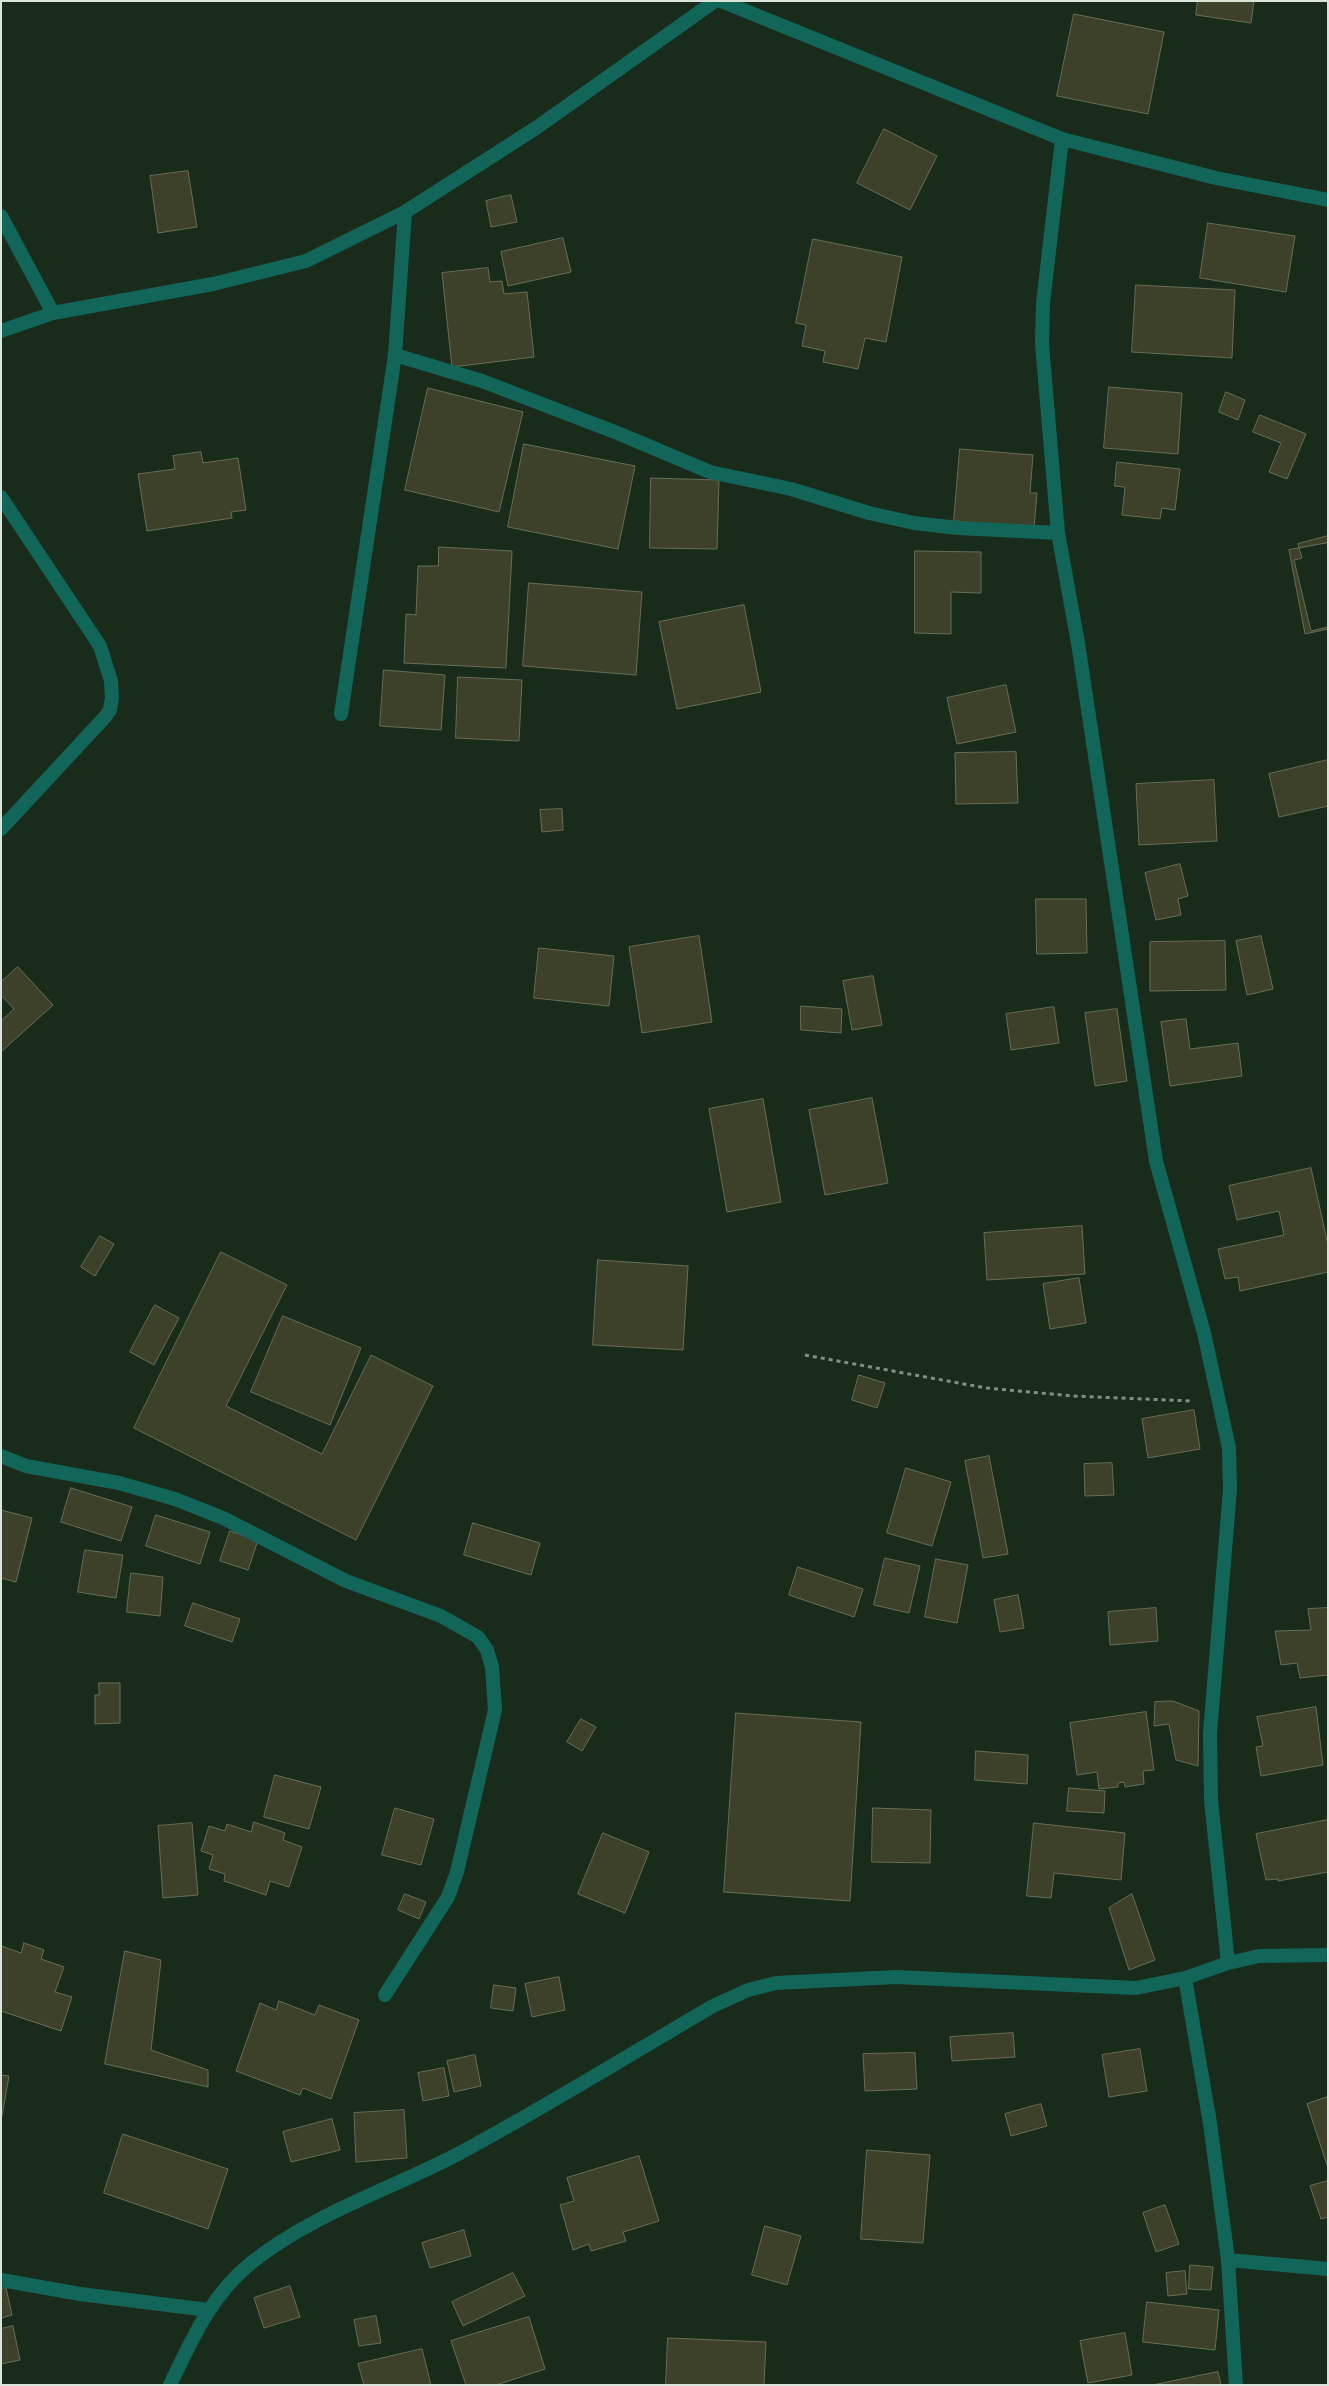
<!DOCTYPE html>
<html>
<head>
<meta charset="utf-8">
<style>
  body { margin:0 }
  #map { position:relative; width:1329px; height:2386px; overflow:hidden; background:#192c1c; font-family:Georgia,serif }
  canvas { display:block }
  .frame { position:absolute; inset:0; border:2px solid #d9e4da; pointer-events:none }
</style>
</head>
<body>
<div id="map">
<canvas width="1329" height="2386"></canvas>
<div class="frame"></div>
</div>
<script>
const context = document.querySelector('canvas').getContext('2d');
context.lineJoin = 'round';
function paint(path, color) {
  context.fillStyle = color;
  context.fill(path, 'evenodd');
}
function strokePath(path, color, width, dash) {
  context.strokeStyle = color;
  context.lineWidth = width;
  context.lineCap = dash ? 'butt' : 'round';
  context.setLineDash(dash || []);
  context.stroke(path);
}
const building = new Path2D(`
  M1198 1H1254L1251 23 1196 15Z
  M1074 14 1164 32 1148 114 1057 96Z
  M884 129 937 156 910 210 857 183Z
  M188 171 197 227 158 233 150 176Z
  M511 195 517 222 491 227 486 201Z
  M1208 223 1295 236 1286 292 1200 278Z
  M563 238 571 272 508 286 501 252Z
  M813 239 902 257 886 342 865 338 858 369 823 362 825 351 802 346 806 325 796 323Z
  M488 268 490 282 502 281 504 294 527 292 534 357 452 367 442 273Z
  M1136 285 1235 290 1232 358 1132 352Z
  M1109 387 1182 393 1178 454 1104 448Z
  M428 388 523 412 499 512 405 490Z
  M1226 392 1245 400 1238 420 1219 412Z
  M1260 415 1306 434 1287 479 1269 472 1281 443 1253 432Z
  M524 444 635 466 618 549 508 527Z
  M960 449 1033 455 1030 493H1037L1034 528 954 521Z
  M201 452 203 463 238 458 246 510 231 512 232 518 147 531 138 474 175 469 173 456Z
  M1117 462 1180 469 1175 510 1162 508 1160 519 1122 515 1125 487 1115 486Z
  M651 478 719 480 717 549 650 548Z
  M1328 536V627L1311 631 1294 560 1302 558 1298 544Z
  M1328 543V629L1305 634 1289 550Z
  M439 547 512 551 506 668 404 663 406 614 416 615 418 566H438Z
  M915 551 981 552V593L951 592V634L915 633Z
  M529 583 642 592 636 675 523 666Z
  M744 605 761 692 677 709 659 622Z
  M384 670 445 675 441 730 380 726Z
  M458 677 522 680 519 741 456 738Z
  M1006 685 1016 732 957 744 947 698Z
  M1016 752 1018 803 956 804 955 753Z
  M1328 760V806L1279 817 1269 774Z
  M1214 780 1217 841 1139 845 1136 784Z
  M562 809 563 830 542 832 540 810Z
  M1180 864 1188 896 1178 899 1181 915 1156 920 1145 873Z
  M1036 899H1086L1087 953 1037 954Z
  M699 936 712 1022 642 1033 629 947Z
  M1261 936 1273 989 1247 995 1236 941Z
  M1225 941 1226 990 1150 991V942Z
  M539 948 614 956 609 1006 534 998Z
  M18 967 53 1005 1 1052V1021L14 1009 1 995V982Z
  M873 976 882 1025 852 1030 843 981Z
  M801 1006 842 1009 841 1033 801 1030Z
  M1054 1007 1059 1043 1011 1050 1006 1014Z
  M1117 1009 1127 1081 1095 1086 1085 1013Z
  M1186 1019 1190 1049 1238 1043 1242 1076 1170 1086 1161 1022Z
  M872 1098 888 1183 825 1195 809 1110Z
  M763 1099 781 1202 727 1212 709 1109Z
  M1311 1168 1328 1245V1272L1240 1291 1238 1277 1225 1279 1218 1249 1284 1235 1279 1211 1237 1220 1229 1186Z
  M1082 1226 1085 1274 987 1280 984 1233Z
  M100 1236 114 1244 95 1276 81 1267Z
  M221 1252 287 1285 226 1406 322 1454 371 1355 433 1386 356 1540 134 1428Z
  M598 1260 688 1266 683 1350 593 1345Z
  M1079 1278 1086 1323 1050 1329 1043 1284Z
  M155 1305 179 1318 154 1365 130 1352Z
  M283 1316 361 1348 330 1425 251 1392Z
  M859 1375 885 1383 877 1408 852 1400Z
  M1194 1410 1200 1449 1148 1458 1142 1419Z
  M989 1456 1008 1554 983 1558 965 1461Z
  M1112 1463 1114 1495 1085 1496 1084 1464Z
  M906 1468 951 1482 932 1546 887 1533Z
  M71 1488 132 1507 121 1541 61 1522Z
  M1 1510 32 1518 16 1582 1 1578Z
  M156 1515 210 1532 200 1564 146 1546Z
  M473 1523 540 1543 531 1575 464 1555Z
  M230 1531 258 1540 248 1570 220 1561Z
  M85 1550 123 1555 116 1598 78 1592Z
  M885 1558 920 1566 909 1613 874 1605Z
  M936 1559 968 1565 957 1623 925 1617Z
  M798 1567 863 1589 854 1617 789 1595Z
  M131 1573 163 1577 160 1616 127 1612Z
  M1018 1595 1024 1628 1000 1632 994 1600Z
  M193 1603 240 1619 232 1642 185 1626Z
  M1156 1608 1158 1641 1110 1645 1108 1612Z
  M1328 1608V1675L1300 1678 1297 1663 1281 1665 1275 1631 1311 1630 1308 1609Z
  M99 1683H120V1723L95 1724V1695H99Z
  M1173 1701 1199 1711 1198 1766 1176 1760 1169 1724 1154 1726 1155 1702Z
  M1316 1707 1323 1765 1261 1776 1256 1747 1263 1746 1257 1717Z
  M1146 1712 1154 1770 1143 1771 1144 1784 1125 1787 1124 1782 1118 1783V1787L1099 1789 1097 1772 1077 1775 1070 1723Z
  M736 1713 861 1722 850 1901 724 1892Z
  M581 1719 596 1727 582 1751 567 1742Z
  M976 1751 1028 1755 1027 1784 975 1780Z
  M275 1775 321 1787 309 1829 264 1817Z
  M1069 1788 1105 1791 1104 1813 1067 1811Z
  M395 1808 434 1819 421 1865 382 1855Z
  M873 1808 931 1810 930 1863 872 1862Z
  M1328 1820V1872L1278 1881V1879L1266 1880 1256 1834Z
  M254 1822 285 1833 283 1840 302 1847 289 1887 270 1881 266 1895 224 1881 225 1874 209 1869 213 1855 201 1851 209 1826 225 1831 227 1824 251 1832Z
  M192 1823 198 1895 163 1898 158 1826Z
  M1034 1823 1125 1833 1121 1880 1054 1873 1051 1898 1027 1896Z
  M603 1833 649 1852 625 1913 578 1894Z
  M405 1894 426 1902 419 1919 398 1910Z
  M1132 1894 1155 1960 1129 1970 1109 1908Z
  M24 1943 44 1950 41 1959 64 1967 55 1992 72 1997 61 2031 1 2011V1946L21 1953Z
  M125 1951 161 1960 151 2050 208 2070V2087L105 2064Z
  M559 1977 565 2010 532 2017 525 1984Z
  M494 1985 516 1988 513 2011 491 2008Z
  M279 2001 315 2015 319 2005 359 2020 331 2099 303 2088 300 2095 236 2071 260 2003 276 2010Z
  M1013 2033 1015 2057 952 2061 950 2037Z
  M1140 2049 1147 2091 1109 2097 1102 2055Z
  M915 2053 917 2089 865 2091 863 2054Z
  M475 2055 481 2086 454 2092 447 2061Z
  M444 2068 449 2096 423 2101 418 2073Z
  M1 2075 9 2076 2 2116H1Z
  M1328 2097V2168L1307 2104Z
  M1041 2104 1047 2126 1011 2136 1005 2114Z
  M404 2110 407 2158 356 2162 354 2113Z
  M332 2119 340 2150 291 2162 283 2132Z
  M123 2134 228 2169 208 2229 104 2193Z
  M867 2150 930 2155 923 2243 861 2239Z
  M639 2156 659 2221 623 2232 626 2241 591 2251 589 2244 573 2250 560 2205 574 2201 567 2178Z
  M1328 2181V2217L1321 2219 1310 2186Z
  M1165 2205 1179 2244 1156 2252 1143 2213Z
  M765 2226 801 2236 787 2285 752 2275Z
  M464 2230 471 2256 430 2268 422 2243Z
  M1190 2265 1213 2267 1211 2290 1189 2289Z
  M1185 2271 1187 2294 1168 2296 1166 2273Z
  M513 2273 525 2296 463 2326 452 2302Z
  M290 2286 300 2317 264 2328 254 2298Z
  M6 2288 12 2315 1 2318V2289Z
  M1147 2302 1219 2310 1215 2350 1143 2342Z
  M376 2316 381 2343 359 2346 354 2320Z
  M529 2317 545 2369 496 2385H466L451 2341Z
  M13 2326 20 2360 1 2364V2329Z
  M1125 2333 1132 2375 1088 2383 1080 2341Z
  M668 2338 766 2342 764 2385H666Z
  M422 2349 431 2385H364L358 2364Z
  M1218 2372 1221 2385H1153Z`);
paint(building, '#3d412a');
strokePath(building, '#686e55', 1);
strokePath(new Path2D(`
  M805 1355 986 1388 1073 1396 1191 1401`), '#829084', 3, [4, 4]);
strokePath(new Path2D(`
  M721 1 1062 139 1216 178 1328 200
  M1062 139 1043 303 1042 344 1058 533 1078 643 1156 1161 1204 1333 1229 1448 1230 1489 1210 1733 1211 1800 1228 1963
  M1 216 53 313
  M1 331 53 313 213 284 306 261 405 212 536 128 715 1
  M395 355 482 381 620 434 710 472 791 489 869 513 914 523 958 528 1058 533
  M1 497 100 646 111 681 112 698 110 710 105 717 1 829
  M341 714 395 355 405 212
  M1 1456 26 1466 119 1483 175 1499 223 1518 346 1581 441 1616 478 1637 487 1650 492 1667 495 1710 457 1872 448 1897 385 1995
  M1185 1978 1210 2123 1228 2260 1236 2385
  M1228 2260 1328 2269
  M1 2280 80 2294 208 2310
  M170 2385C191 2341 211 2295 251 2263 312 2214 389 2190 458 2154 544 2108 629 2055 713 2006L748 1990 776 1983 896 1977 1136 1988 1185 1978 1228 1963 1259 1956 1328 1955`), '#126659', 14);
</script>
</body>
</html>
